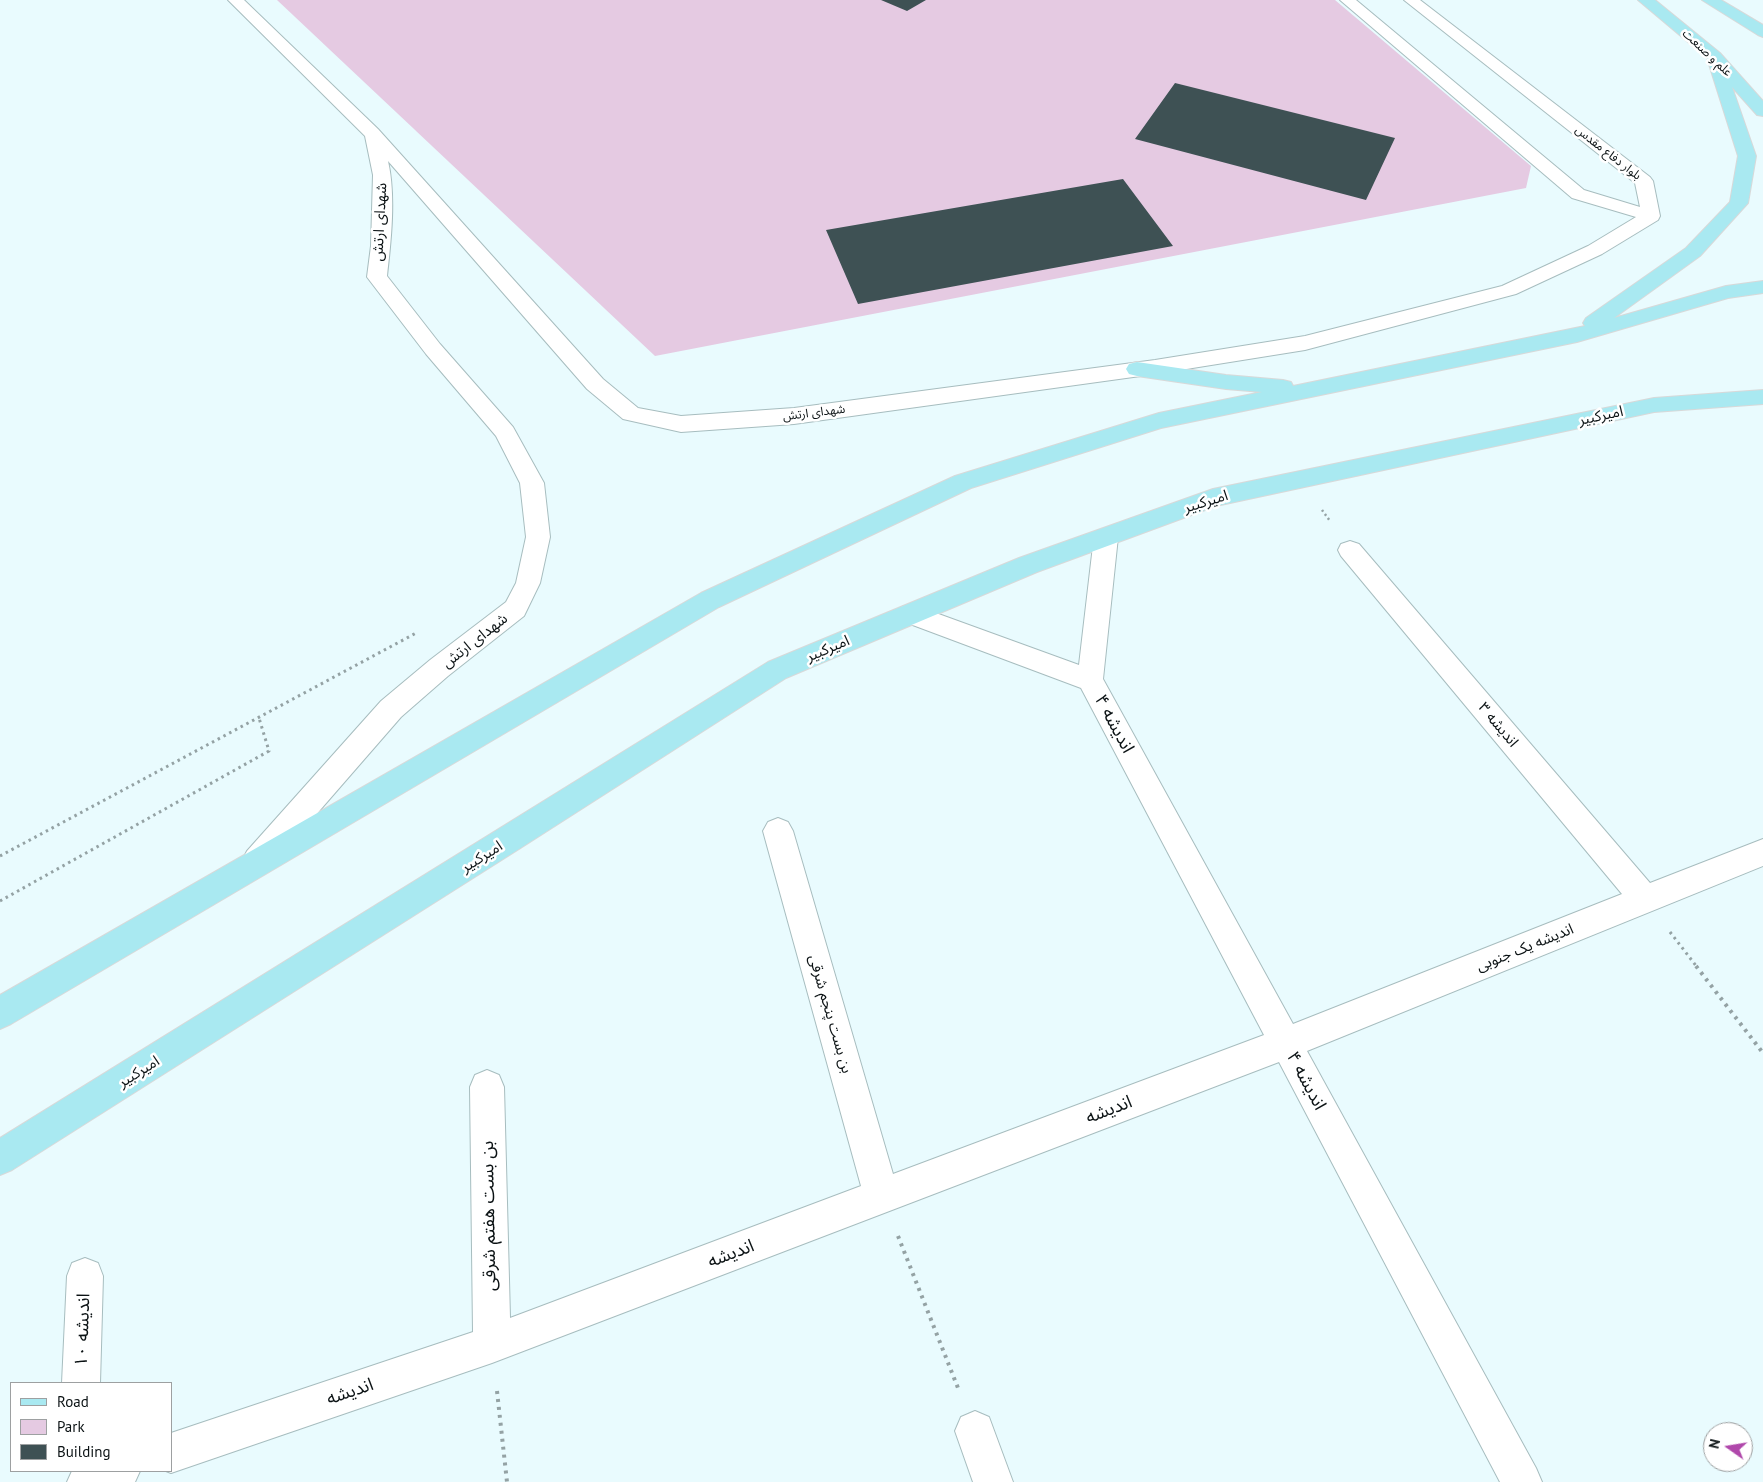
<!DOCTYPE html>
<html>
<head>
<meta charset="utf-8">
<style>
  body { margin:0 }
  #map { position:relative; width:1763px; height:1482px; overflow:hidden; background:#e9fbfe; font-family:"PT Sans",sans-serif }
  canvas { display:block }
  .legend { position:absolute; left:10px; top:1382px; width:162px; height:90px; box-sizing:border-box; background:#fff; border:1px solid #9da0a1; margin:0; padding:6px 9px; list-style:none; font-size:15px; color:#0b1214 }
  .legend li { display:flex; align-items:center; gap:10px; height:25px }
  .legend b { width:25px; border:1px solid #9da0a1 }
  .north { position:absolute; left:1703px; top:1422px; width:50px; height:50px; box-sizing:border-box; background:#fff; border:1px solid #9da0a1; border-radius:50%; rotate:283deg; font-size:14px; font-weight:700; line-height:20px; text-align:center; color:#0b1214 }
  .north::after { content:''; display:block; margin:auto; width:18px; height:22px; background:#b048ab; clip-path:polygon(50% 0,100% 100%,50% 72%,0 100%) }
</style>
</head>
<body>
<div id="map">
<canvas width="1763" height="1482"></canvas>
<ul class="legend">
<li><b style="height:6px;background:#a9e9f1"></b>Road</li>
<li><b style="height:14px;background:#e5cae2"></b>Park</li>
<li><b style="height:14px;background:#3e5154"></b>Building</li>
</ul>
<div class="north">N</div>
</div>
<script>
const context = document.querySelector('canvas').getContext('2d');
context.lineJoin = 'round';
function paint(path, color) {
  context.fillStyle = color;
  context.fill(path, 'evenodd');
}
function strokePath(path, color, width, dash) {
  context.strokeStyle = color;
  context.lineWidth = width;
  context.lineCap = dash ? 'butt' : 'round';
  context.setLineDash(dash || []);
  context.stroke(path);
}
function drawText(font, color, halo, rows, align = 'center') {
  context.font = font + ' "PT Sans","Noto Sans Arabic",sans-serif';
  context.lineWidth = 5;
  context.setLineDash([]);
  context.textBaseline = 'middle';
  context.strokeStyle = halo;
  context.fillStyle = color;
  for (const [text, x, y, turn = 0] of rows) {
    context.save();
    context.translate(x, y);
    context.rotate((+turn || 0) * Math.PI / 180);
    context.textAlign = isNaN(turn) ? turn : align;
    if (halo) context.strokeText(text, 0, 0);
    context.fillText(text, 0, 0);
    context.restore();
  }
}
paint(new Path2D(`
  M277 0H1335L1531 166 1526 188 655 356Z`), '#e5cae2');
paint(new Path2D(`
  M881 0H926L907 11Z
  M1175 83 1395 138 1366 200 1135 139Z
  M1123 179 1173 246 858 304 826 230Z`), '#3e5154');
const minor = new Path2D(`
  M228 0H244L378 129 603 379 638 408 681 416 794 408 1155 360 1305 336 1502 286 1588 246 1636 217 1572 198 1340 0H1356L1584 190 1640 207 1635 183 1404 0H1420L1650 177 1653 181 1660 216 1658 220 1602 254 1516 294 1305 350 1155 374 794 424 681 432 623 419 587 389 388 161C396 196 391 241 387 276L440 344 513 427 544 483 550 537 540 583 524 616 448 676 401 717 267 871 257 875 247 871 242 861 247 851 381 701 430 660 506 602 516 583 526 537 520 483 496 436 426 354 367 277 371 246 373 175 365 136Z
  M1106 528 1115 531 1118 537 1103 679 1293 1024 1622 894 1341 556 1338 550 1341 544 1350 541 1359 544 1650 883 1763 839V866L1307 1051 1536 1468 1542 1482H1500L1279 1062 492 1363 171 1473 166 1471H171V1433L473 1332 470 1087 475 1075 487 1070 499 1075 504 1087 510 1318 861 1186 763 831 768 822 778 818 788 822 793 831 893 1174 1264 1035 1081 688 902 621 898 614 902 607 911 604 1079 665 1094 537 1097 531Z
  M85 1258 98 1263 103 1276 100 1383H62L67 1276 72 1263Z
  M975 1411 989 1417 1013 1482H973L955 1431 961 1417Z
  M72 1471H140L135 1482H67Z`);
const major = new Path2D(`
  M1638 0H1655L1720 53 1763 101V116L1757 115 1732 87 1756 156 1748 203 1700 256 1614 318 1726 286 1763 281V293L1728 298 1577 342 1161 428 971 488 719 607 11 1024 0 1029V995L701 593 955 476 1159 413 1262 392 1226 389 1137 376 1129 374 1126 369 1129 364 1137 362 1226 375 1283 380 1291 382 1293 386 1585 326 1583 323 1586 318 1686 248 1730 202 1738 156 1707 58Z
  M1702 0H1721L1763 25V37L1758 35Z
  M1763 390V404L1654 412 1216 506 1037 572 786 678 519 849 12 1170 0 1175V1138L768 662 1019 558 1213 489 1654 398Z`);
strokePath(minor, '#a7bdbf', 2);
strokePath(major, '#d8d9d9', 2);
strokePath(new Path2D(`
  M1322 510 1330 521`), '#94a2a4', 2.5, [2, 3]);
strokePath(new Path2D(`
  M0 856 418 632
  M0 901 269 751 259 718
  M1670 932 1697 967`), '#94a2a4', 3, [2.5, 4]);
strokePath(new Path2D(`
  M1696 966 1763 1053
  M898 1236 958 1388
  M497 1391 507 1482`), '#94a2a4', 4, [3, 5]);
paint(minor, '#fff');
paint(major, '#a9e9f1');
drawText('12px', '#0b1214', '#fff', [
  ["علم و صنعت",1707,53,43],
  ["بلوار دفاع مقدس",1608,153,38],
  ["شهدای ارتش",814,413,-7]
]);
drawText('15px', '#0b1214', '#fff', [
  ["شهدای ارتش",380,222,-87],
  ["امیرکبیر",1601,416,-12],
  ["امیرکبیر",1206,502,-17],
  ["شهدای ارتش",475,641,-38],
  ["امیرکبیر",828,649,-23],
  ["اندیشه ۳",1498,725,50],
  ["امیرکبیر",482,857,-32],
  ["اندیشه یک جنوبی",1525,948,-22],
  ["بن بست پنجم شرقی",830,1014,74],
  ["امیرکبیر",139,1072,-32]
]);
drawText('18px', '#0b1214', '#fff', [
  ["اندیشه ۴",1114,724,62],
  ["اندیشه ۴",1306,1081,62],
  ["اندیشه",1109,1110,-21],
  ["بن بست هفتم شرقی",489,1216,-91],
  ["اندیشه",731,1254,-21],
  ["اندیشه ۱۰",83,1330,-88],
  ["اندیشه",350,1392,-19]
]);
</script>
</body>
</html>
